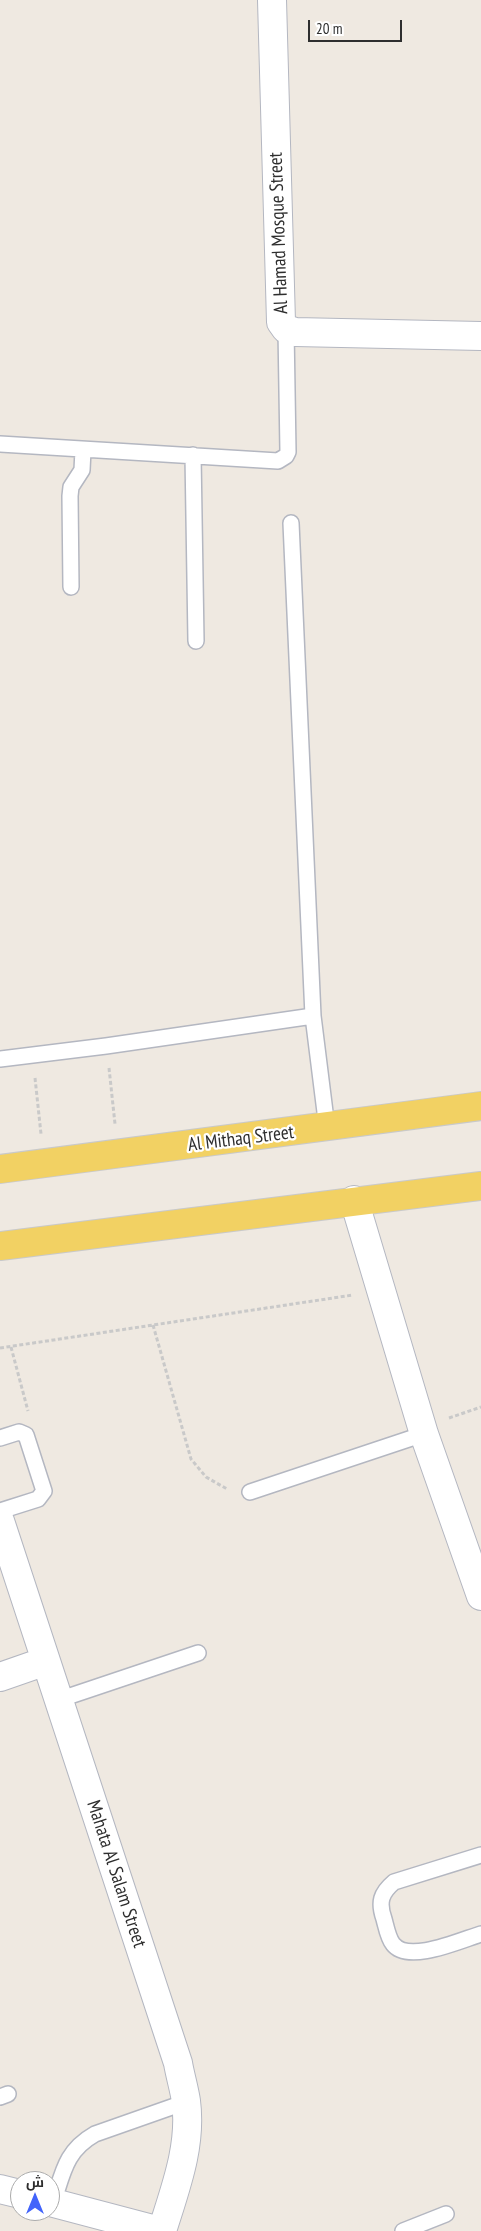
<!DOCTYPE html>
<html>
<head>
<meta charset="utf-8">
<style>
  body { margin:0 }
  #map { position:relative; width:481px; height:2231px; overflow:hidden; background:#efe9e1; font-family:"PT Sans Narrow",Cairo,sans-serif }
  canvas { display:block }
  .north { position:absolute; left:10px; top:2171px; width:50px; height:50px; box-sizing:border-box; background:#fff; border:1px solid #ababab; border-radius:50%; rotate:0deg; font-size:14px; font-weight:700; line-height:20px; text-align:center; color:#2e2e2e }
  .north::after { content:''; display:block; margin:auto; width:18px; height:22px; background:#4264fb; clip-path:polygon(50% 0,100% 100%,50% 72%,0 100%) }
  .scale { position:absolute; left:308px; top:20px; width:94px; height:22px; box-sizing:border-box; border:2px solid #2e2e2e; border-top:0; padding-left:6px; font-size:15px; line-height:18px; white-space:nowrap; color:#2e2e2e; -webkit-text-stroke:4px #fff; paint-order:stroke }
</style>
</head>
<body>
<div id="map">
<canvas width="481" height="2231"></canvas>
<div class="north">ش</div>
<div class="scale">20 m</div>
</div>
<script>
const context = document.querySelector('canvas').getContext('2d');
context.lineJoin = 'round';
function strokePath(path, color, width, dash) {
  context.strokeStyle = color;
  context.lineWidth = width;
  context.lineCap = dash ? 'butt' : 'round';
  context.setLineDash(dash || []);
  context.stroke(path);
}
function drawText(font, color, halo, rows, align = 'center') {
  context.font = font + ' "PT Sans Narrow",sans-serif';
  context.lineWidth = 4.5;
  context.setLineDash([]);
  context.textBaseline = 'middle';
  context.strokeStyle = halo;
  context.fillStyle = color;
  for (const [text, x, y, turn = 0] of rows) {
    context.save();
    context.translate(x, y);
    context.rotate((+turn || 0) * Math.PI / 180);
    context.textAlign = isNaN(turn) ? turn : align;
    if (halo) context.strokeText(text, 0, 0);
    context.fillText(text, 0, 0);
    context.restore();
  }
}
const lane = new Path2D(`
  M0 444 278 461 286 456 288 452 286 329
  M193 455 196 641
  M291 523 313 1016 327 1128
  M71 587 70 496 71 487 82 470 83 450
  M0 1059 106 1046 313 1016
  M0 1438 19 1432 26 1435 44 1491 38 1499 0 1511
  M250 1492 424 1434
  M58 1700 198 1653
  M481 1855 394 1882C381 1893 378 1902 384 1919 386 1926 388 1938 393 1944 408 1964 461 1940 481 1934
  M0 2097 8 2094
  M53 2203C63 2173 65 2151 95 2134L186 2102
  M403 2231 446 2214`);
const street = new Path2D(`
  M272 0 281 322 286 329 295 332 481 336
  M354 1200 424 1434 481 1596
  M0 1521 178 2063C180 2075 184 2088 186 2101 192 2146 175 2189 162 2231
  M0 1677 46 1661
  M0 2189 20 2194
  M50 2202 160 2231`);
const primary = new Path2D(`
  M0 1169 481 1106
  M0 1246 481 1186`);
strokePath(lane, '#b4b7c1', 18);
strokePath(street, '#b4b7c1', 30);
strokePath(primary, '#c9c9c9', 30);
strokePath(new Path2D(`
  M109 1068 115 1124
  M35 1078 41 1134
  M153 1325 191 1459 206 1477 227 1489
  M11 1347 28 1411
  M0 1348 353 1295
  M449 1418 481 1407`), '#c9c9c9', 3, [4, 2.5]);
strokePath(lane, '#fff', 15);
strokePath(street, '#fff', 28);
strokePath(primary, '#f2d163', 28);
drawText('19px', '#2e2e2e', '#fff', [
  ["Al Hamad Mosque Street",279,233,-92],
  ["Al Mithaq Street",241,1139,-7],
  ["Mahata Al Salam Street",116,1874,72]
]);
</script>
</body>
</html>
